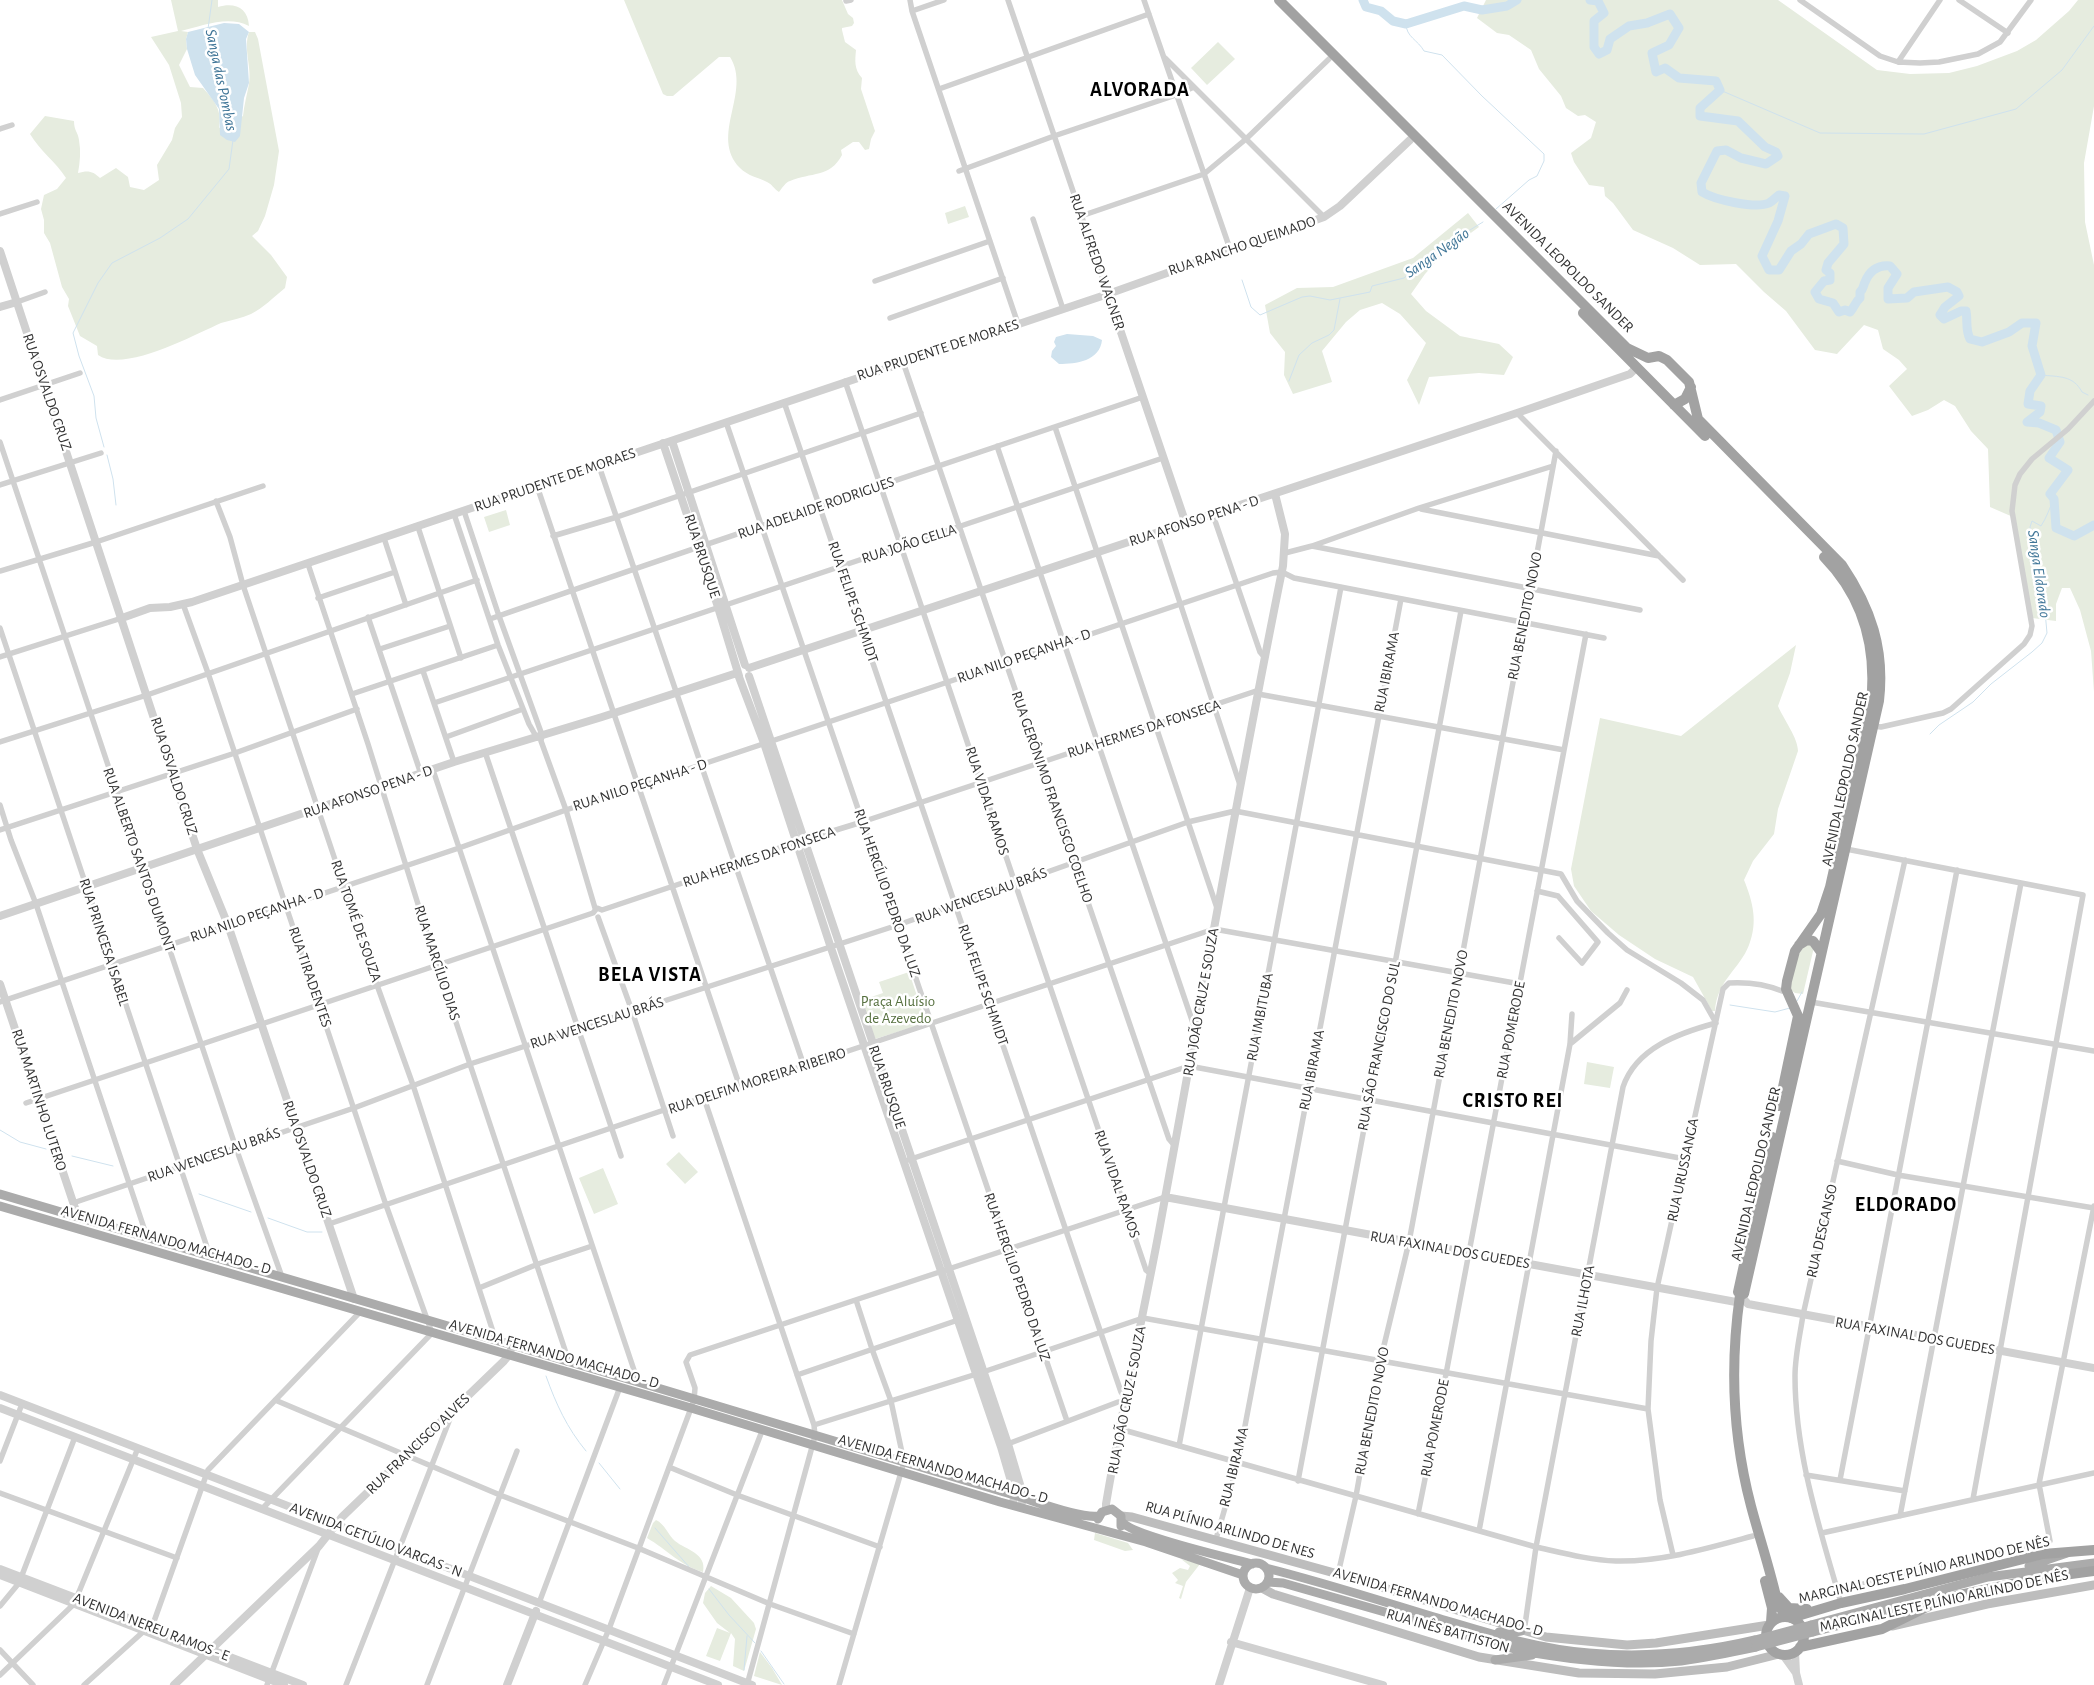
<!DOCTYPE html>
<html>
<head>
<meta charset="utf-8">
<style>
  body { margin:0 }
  canvas { display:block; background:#fff }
</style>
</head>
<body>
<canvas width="2094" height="1685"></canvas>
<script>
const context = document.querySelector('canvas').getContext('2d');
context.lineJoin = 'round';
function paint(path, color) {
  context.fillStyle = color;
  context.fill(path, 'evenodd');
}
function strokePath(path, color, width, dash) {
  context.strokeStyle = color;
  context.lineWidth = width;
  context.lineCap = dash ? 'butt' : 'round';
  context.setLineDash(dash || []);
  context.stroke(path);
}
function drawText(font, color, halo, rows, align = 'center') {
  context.font = font + ' "Alegreya Sans",sans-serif';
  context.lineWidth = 5;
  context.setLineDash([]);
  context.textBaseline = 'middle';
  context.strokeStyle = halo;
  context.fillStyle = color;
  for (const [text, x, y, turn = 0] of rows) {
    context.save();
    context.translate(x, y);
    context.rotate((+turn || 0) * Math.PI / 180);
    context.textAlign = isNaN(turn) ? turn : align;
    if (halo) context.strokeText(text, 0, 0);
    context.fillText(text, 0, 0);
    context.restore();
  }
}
paint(new Path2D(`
  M171 0H218V7C235 2 248 8 249 26 228 15 202 26 181 31L188 32 186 39 187 49 179 65 190 87 203 88C215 101 222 110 219 128L243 116C244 105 247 95 249 84 252 67 243 49 249 32H255L258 39 279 151 274 185 265 216 258 231 252 236 271 255 287 277 285 288C274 297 263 308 251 314 242 318 231 320 221 323 194 335 124 373 98 355L97 346 80 336 68 306 69 299 62 287 50 243 44 233V220L41 209 44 195 57 189 66 178C56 162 40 151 30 134L45 116 74 121C74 131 78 132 79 140 81 151 80 162 78 173 88 170 93 171 100 178L116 168 128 177 130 187 144 190 159 180 157 165 172 140 175 128 182 117 181 103 169 65 151 37 178 31Z
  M624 0H842L848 14 853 18 854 23 852 26 842 28V30L845 42 856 50C855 61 854 69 862 78L861 89 875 131 871 139 869 149 865 150 859 142H853L841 150 842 155C830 178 811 172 790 181 786 182 782 188 779 192 774 189 772 184 767 182 757 177 748 176 740 168 709 136 752 92 730 57H719L673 96H667L663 94Z
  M1486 0H1778L1877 70 1910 74 1949 73 1977 66 2017 51 2036 40 2069 11 2078 0H2094V106L2084 163 2085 222 2094 265V692L2091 651 2080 610 2070 588H2062L2056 604V621L2032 618 2013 517 1990 507 1988 449 1971 431 1955 406 1944 400 1928 410 1912 416 1889 386 1907 369 1899 360 1883 349 1878 330 1864 325 1837 354 1815 350 1786 311 1764 292 1736 264 1700 265 1673 248 1633 230 1613 203 1605 196 1604 187 1589 185 1574 162 1571 153 1591 138 1596 122 1585 115 1578 116 1566 108 1561 96 1539 69 1531 50 1509 35 1497 33 1477 18Z
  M1218 42 1235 59 1207 85 1191 68Z
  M965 206 969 217 948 224 945 213Z
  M1468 213 1479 227 1446 251 1425 274 1411 294 1426 311 1460 336 1499 344 1513 357 1504 375 1479 373 1429 377 1419 405 1407 380 1426 343 1400 314 1382 303 1360 310 1346 322 1322 351 1332 382 1293 394 1284 375 1285 352 1270 333 1265 305 1297 288 1333 287 1413 258Z
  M506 510 510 525 489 532 484 517Z
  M1796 645 1790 673 1778 706C1784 720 1798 738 1798 751L1778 809 1774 834 1753 861 1744 880C1753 902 1758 922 1749 945 1740 969 1717 980 1715 1011H1712L1693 977 1655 959 1619 935 1591 911 1574 886 1571 869 1600 718 1681 736Z
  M1807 944 1814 947 1803 994 1795 993 1791 990C1791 977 1796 952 1807 944Z
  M909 972 926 1023 875 1039 862 1000 883 993 879 982Z
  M1587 1062 1614 1067 1610 1088 1584 1084Z
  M679 1152 698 1172 685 1184 666 1164Z
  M603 1168 618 1204 594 1214 579 1178Z
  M656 1520C665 1524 668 1535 675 1541 686 1550 707 1553 703 1572 681 1566 666 1549 647 1538L653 1523Z
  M1095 1533 1128 1543 1133 1550 1125 1551 1094 1540Z
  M1181 1559 1200 1564 1186 1582 1181 1599 1179 1598 1183 1586 1175 1583 1178 1580 1172 1573 1180 1568 1188 1570 1190 1566Z
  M711 1586 731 1598 754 1623 756 1629 744 1671 733 1666 735 1639 731 1633 720 1661 706 1656 717 1628 730 1633 717 1623 703 1603 705 1593Z
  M760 1652 772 1668 782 1685 754 1676Z`), '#e6ecdf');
paint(new Path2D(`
  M224 23 239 24 249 32 246 39 249 83 244 98 240 136 235 142 227 140 220 135 219 109 195 75 187 49 186 39 188 32Z
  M1067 334 1093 336 1102 340C1100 361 1076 364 1059 364L1051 357 1052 351 1056 346 1054 342 1056 337Z`), '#cfe2ee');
strokePath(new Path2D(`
  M1406 24C1406 37 1418 40 1424 51L1442 55 1482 96 1544 154V161L1537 176 1529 180 1496 209
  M208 29 212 0
  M1720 90 1820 133 1924 134 2016 109 2062 70 2094 26
  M1242 280 1251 307 1260 315 1302 297 1310 296 1330 300 1370 292 1372 286 1404 278 1434 252 1483 222
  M2041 375C2059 377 2073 375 2082 392L2088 395
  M1289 381 1299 355 1312 343 1329 335 1334 330 1340 299
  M104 447 96 418 94 396 79 356 73 333 98 283 112 263 160 238 188 219 229 169 233 140
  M107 455 113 479 116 505
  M1930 734 1939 725 1973 702 1991 684 2032 652 2042 643 2047 633 2043 590 2030 527 2032 521 2041 526C2047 517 2049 509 2054 499
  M1797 1001 1802 992
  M1730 1005 1775 1012 1790 1008
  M0 1130 20 1142 46 1149
  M72 1156 113 1166
  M199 1194 251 1212
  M268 1218 307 1232H322
  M546 1376C556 1404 567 1428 586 1451
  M599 1463 620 1489
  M655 1528 690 1568
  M709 1589 729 1615 755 1643
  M761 1651 784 1684
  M744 1670 747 1636`), '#cfe2ee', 1);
strokePath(new Path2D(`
  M1363 0 1366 7 1381 11 1393 21 1406 24 1464 6 1482 10 1507 6 1517 0
  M1590 0 1598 1 1604 13 1594 21V47L1599 54 1607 50 1610 39 1629 26 1647 23 1670 14 1679 28 1669 45 1652 53 1656 72 1665 68 1679 78 1716 81 1720 90 1700 108V116L1738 121 1765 147 1776 152 1778 156 1766 164 1741 158 1726 150 1717 151 1701 183 1702 192C1715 200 1756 209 1769 203 1773 201 1776 197 1779 195L1785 196 1778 221 1762 256 1769 270H1779L1791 251 1801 244 1809 234 1836 224 1843 228 1844 244 1828 263 1826 270 1830 273V280L1824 281 1815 292 1819 299 1833 303 1839 312 1845 310 1850 312C1854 308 1855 302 1860 298V292C1864 288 1863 286 1865 282 1870 270 1879 265 1890 266L1897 274 1888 288V299L1907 298 1914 292 1948 287 1957 292 1959 296 1945 307 1940 315 1944 319 1961 311H1966C1968 321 1965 329 1970 339L1982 342 2009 332 2022 323H2036L2032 346 2041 375 2030 391 2028 404 2041 406 2040 412 2027 422 2039 423 2056 430 2060 442 2049 458 2068 470 2050 494 2054 499 2056 528 2074 536 2094 525`), '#cfe2ee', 9);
strokePath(new Path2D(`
  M910 0 912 11 1018 324
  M1008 0 1108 294
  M1144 0 1230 249
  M1800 0 1880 56 1898 62 1920 63 1939 62 1978 54 2000 42 2031 0
  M1959 0 2008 33
  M846 1 851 0
  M912 11 944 0
  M1165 58 1324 217
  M1898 62 1940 0
  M939 89 1149 14
  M0 129 12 125
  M959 171 1054 136 1176 95 1194 87
  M0 214 37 202
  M1081 216 1204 174 1246 139 1329 59
  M1033 219 1063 309
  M875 281 990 241
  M17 302 45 292
  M890 318 1003 278
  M903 362 1169 1139 1174 1145
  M845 381 1146 1270 1151 1274
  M0 400 80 373
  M784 402 1121 1392 1125 1398
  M1517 413 1683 580
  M726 422 1067 1421
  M1055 427 1217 908
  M0 442 236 1148 282 1277
  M997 446 1195 1029
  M599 466 804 1066
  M0 485 101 453
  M537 486 740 1087
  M216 501 230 537 243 585 377 985 413 1085 496 1341
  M1421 509 1659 556
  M464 511 499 616 542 735 541 741 566 810 595 908
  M454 514 498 645 529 724 537 738
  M1213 515 1260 652 1265 658
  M418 527 461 658
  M1157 533 1240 785
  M553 536 617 517 921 413
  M384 538 406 605
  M1312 546 1640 610
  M1285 553 1312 546 1419 508 1553 466
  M308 564 368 744 437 965 567 1356V1363
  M0 571 96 542 263 486
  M318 598 395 572
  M183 604 208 673 386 1205 432 1333 262 1509
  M368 617 421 774
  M490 619C707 543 925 471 1143 397
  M0 628 210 1256
  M380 649 450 626
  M0 657 122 618
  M423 671 454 762
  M352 694 498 645
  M1258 694 1564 750
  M434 703 1163 458
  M1874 726 1881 727 1943 713 1951 709 2024 644 2030 635 2032 626 2012 511 2015 485 2020 474 2032 459 2068 429 2094 401
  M446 737 523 709
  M0 742 147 695 477 580
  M485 752 621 1156
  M433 770 638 1382
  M0 805 11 840 36 904 147 1237
  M0 830 235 753 357 709
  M1846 849 2083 895 1973 1499
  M1537 891 1558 896 1598 942 1582 963 1559 938
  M598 917 632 1011 673 1136
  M0 1002 459 848 566 810 1273 573 1282 572 1294 578 1604 638
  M1811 1002 2094 1051
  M1570 1044 1620 1003 1627 990
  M704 1098 814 1425 815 1436 747 1685
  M26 1103 593 913 597 908 602 910 736 865 784 846 862 822 1259 690
  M908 1160 1189 1066 1685 1159
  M1837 1161 1898 1175 2094 1208
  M73 1203 354 1108 470 1064 898 925 1188 822 1235 811 1561 874 1577 901 1608 933 1627 950 1681 983 1703 1000 1716 1023
  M329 1224 664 1110 740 1087 1214 929 1520 984
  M479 1288 538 1264 592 1246
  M797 1375 961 1319
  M275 1400 500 1495 638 1548 770 1604 854 1634
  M814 1425 983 1372 1143 1318 1648 1409
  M1120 1429 1536 1547C1563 1553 1589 1560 1616 1561 1662 1562 1709 1548 1753 1536
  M1005 1445 1118 1402H1125
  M1179 1446 1341 587
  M0 1461 22 1404
  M669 1467 737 1495 880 1547
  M1806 1475 1905 1491
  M1840 1480 1957 870
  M1298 1481 1461 611
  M0 1493 177 1558
  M1418 1514 1446 1374 1586 634
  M1900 1516 2021 883
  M1479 1531 1570 1044 1572 1014
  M1822 1533 2094 1473
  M1216 1539 1238 1463 1401 599
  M1673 1555 1660 1500 1648 1409 1651 1341 1657 1288 1723 989 1729 983C1747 982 1765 984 1782 991L1786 989
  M1338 1574 1356 1496 1380 1362 1409 1242 1556 451
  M1838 1590 2050 1541 2039 1484 2094 1206
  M539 1603 620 1387
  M1841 1603C1820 1529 1795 1454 1795 1376 1795 1356 1800 1335 1803 1315L1905 860
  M0 1606 19 1583 75 1437
  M1524 1632 1536 1547 1623 1087C1636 1048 1679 1033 1716 1023
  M0 1650 33 1685
  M0 1675 74 1604 138 1448
  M84 1685 144 1631 152 1627 208 1470 360 1312
  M267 1685 319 1546
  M346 1685 453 1411
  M427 1685 517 1451
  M585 1685 609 1629 694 1400 695 1388 686 1362 690 1355 1165 1197
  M664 1685 762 1431
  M839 1685 904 1462 891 1401 872 1349 856 1300`), '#d0d0d0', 5.5);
strokePath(new Path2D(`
  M0 251 197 849 228 925 354 1299
  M1108 294 1186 524
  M0 307 17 302
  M672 441 745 665
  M663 443 718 607 739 676
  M122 618 150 608 170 607 192 602 1108 294 1324 217 1340 206 1410 140
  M749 668 1517 413 1630 374 1636 368
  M749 676 1008 1444 1024 1498 1020 1507
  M739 677 764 743 831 948 1001 1447 1015 1495 1012 1505
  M0 916 454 762 602 717 737 673
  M0 984 76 1211V1216
  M1165 1197 1736 1302
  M1740 1295 1748 1304 2094 1368
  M0 1395 752 1685
  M0 1408 718 1685
  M1106 1509V1504C1121 1413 1142 1322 1159 1231 1200 1009 1238 787 1283 566L1285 534 1275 494
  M0 1569 303 1685
  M0 1575 284 1685
  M1231 1642 1383 1685
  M1795 1652 1796 1673 1799 1685
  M1783 1655 1796 1673
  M174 1685 319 1546 342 1517 504 1361 509 1355 512 1346
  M507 1685 536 1611
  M1219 1685 1250 1588`), '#d0d0d0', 8);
strokePath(new Path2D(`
  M1121 1516 1132 1517 1338 1574 1546 1637 1627 1645 1656 1643 1769 1625
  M1262 1588 1273 1594 1479 1657 1579 1673 1655 1674 1727 1667 1779 1654
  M1892 1626 1987 1604 2094 1585`), '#bdbdbd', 9);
strokePath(new Path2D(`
  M0 1194 638 1382 1024 1498C1042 1504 1082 1519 1099 1516
  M0 1206 691 1408 1000 1502 1146 1542 1243 1575
  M1098 1519 1102 1512 1112 1509 1121 1516V1526
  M1122 1522C1133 1536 1230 1558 1252 1564
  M1243 1576a13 13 0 1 1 26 0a13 13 0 1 1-26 0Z
  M2029 1566 2067 1553
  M1266 1568C1322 1582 1378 1600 1434 1617 1485 1632 1536 1649 1589 1653 1645 1658 1700 1653 1755 1640
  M1268 1582 1283 1583 1518 1650C1571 1660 1627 1667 1681 1661 1707 1657 1732 1652 1756 1647
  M1811 1625 1988 1577 2094 1563
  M1499 1632 1508 1633 1521 1631
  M1813 1632 1931 1602
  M1495 1660 1532 1655`), '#ababab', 9);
strokePath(new Path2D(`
  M1279 0 1627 348 1648 358 1659 356 1667 360 1689 382 1698 419 1842 565C1871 608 1885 649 1879 701L1744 1294 1740 1295C1730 1365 1733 1438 1751 1506 1760 1540 1771 1572 1778 1605L1787 1617
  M1583 313 1705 436
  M1674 405 1685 399 1691 387
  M1799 945 1807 940 1813 941 1821 952
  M1779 1106 1798 1016 1786 989 1787 981 1795 951 1821 914 1830 887 1871 703C1877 647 1864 598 1824 557
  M1738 1292 1772 1137
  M1765 1581 1772 1608 1771 1622
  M1779 1597 1789 1608 1807 1609
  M1766 1636a19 19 0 1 1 38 0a19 19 0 1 1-38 0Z
  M1791 1618 1841 1603 1905 1589 2043 1554 2094 1550
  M1800 1647 1882 1629 1945 1598 2041 1578 2094 1571`), '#a2a2a2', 10);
strokePath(new Path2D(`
  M1755 1640 1811 1625
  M1756 1647 1813 1632`), '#ababab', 9);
drawText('15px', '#333', '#fff', [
  ["RUA RANCHO QUEIMADO",1242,246,-19],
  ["RUA ALFREDO WAGNER",1097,262,71],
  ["AVENIDA LEOPOLDO SANDER",1568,267,45],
  ["RUA PRUDENTE DE MORAES",938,350,-18],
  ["RUA OSVALDO CRUZ",47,392,71],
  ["RUA PRUDENTE DE MORAES",555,480,-19],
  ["RUA ADELAIDE RODRIGUES",816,508,-19],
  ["RUA AFONSO PENA - D",1194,521,-18],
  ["RUA JOÃO CELLA",909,544,-18],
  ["RUA BRUSQUE",702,556,72],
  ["RUA FELIPE SCHMIDT",853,602,71],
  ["RUA BENEDITO NOVO",1525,616,-79],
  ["RUA NILO PEÇANHA - D",1024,656,-19],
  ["RUA IBIRAMA",1387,672,-79],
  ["RUA HERMES DA FONSECA",1144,729,-18],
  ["RUA OSVALDO CRUZ",174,776,72],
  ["AVENIDA LEOPOLDO SANDER",1845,779,-78],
  ["RUA NILO PEÇANHA - D",640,785,-18],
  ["RUA AFONSO PENA - D",368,792,-19],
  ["RUA GERÔNIMO FRANCISCO COELHO",1052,797,71],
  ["RUA VIDAL RAMOS",987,801,72],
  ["RUA HERMES DA FONSECA",759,857,-19],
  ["RUA ALBERTO SANTOS DUMONT",139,860,71],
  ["RUA HERCÍLIO PEDRO DA LUZ",887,893,71],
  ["RUA WENCESLAU BRÁS",981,896,-20],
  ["RUA NILO PEÇANHA - D",257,915,-19],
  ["RUA TOMÉ DE SOUZA",356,921,71],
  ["RUA PRINCESA ISABEL",104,942,72],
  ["RUA MARCÍLIO DIAS",437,963,72],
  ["RUA TIRADENTES",310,977,71],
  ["RUA FELIPE SCHMIDT",983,985,71],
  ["RUA JOÃO CRUZ E SOUZA",1201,1002,-80],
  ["RUA BENEDITO NOVO",1451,1014,-79],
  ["RUA IMBITUBA",1260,1017,-79],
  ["RUA WENCESLAU BRÁS",597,1023,-18],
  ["RUA POMERODE",1511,1030,-79],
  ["RUA SÃO FRANCISCO DO SUL",1379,1046,-79],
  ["RUA IBIRAMA",1312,1070,-79],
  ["RUA DELFIM MOREIRA RIBEIRO",757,1081,-18],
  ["RUA BRUSQUE",887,1087,71],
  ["RUA MARTINHO LUTERO",39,1100,72],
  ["RUA WENCESLAU BRÁS",214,1155,-19],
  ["RUA OSVALDO CRUZ",307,1159,71],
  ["RUA URUSSANGA",1683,1170,-78],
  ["AVENIDA LEOPOLDO SANDER",1756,1174,-77],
  ["RUA VIDAL RAMOS",1117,1184,71],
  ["RUA DESCANSO",1822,1231,-77],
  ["AVENIDA FERNANDO MACHADO - D",166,1240,16],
  ["RUA FAXINAL DOS GUEDES",1450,1250,10],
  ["RUA HERCÍLIO PEDRO DA LUZ",1017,1277,71],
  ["RUA ILHOTA",1583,1301,-79],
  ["RUA FAXINAL DOS GUEDES",1915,1336,10],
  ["AVENIDA FERNANDO MACHADO - D",554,1354,16],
  ["RUA JOÃO CRUZ E SOUZA",1127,1400,-79],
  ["RUA BENEDITO NOVO",1372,1411,-79],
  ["RUA POMERODE",1435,1428,-79],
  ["RUA FRANCISCO ALVES",418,1444,-44],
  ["RUA IBIRAMA",1234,1467,-76],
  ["AVENIDA FERNANDO MACHADO - D",943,1469,16],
  ["RUA PLÍNIO ARLINDO DE NES",1230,1530,16],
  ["AVENIDA GETÚLIO VARGAS - N",376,1540,21],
  ["MARGINAL OESTE PLÍNIO ARLINDO DE NÊS",1924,1570,-13],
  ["MARGINAL LESTE PLÍNIO ARLINDO DE NÊS",1944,1601,-12],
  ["AVENIDA FERNANDO MACHADO - D",1438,1602,16],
  ["AVENIDA NEREU RAMOS - E",151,1627,21],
  ["RUA INÊS BATTISTON",1448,1631,16]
]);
drawText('15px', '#56703f', '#fff', [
  ["Praça Aluísio",898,1001],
  ["de Azevedo",898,1018]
]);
drawText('italic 16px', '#3f7597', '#fff', [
  ["Sanga das Pombas",221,80,78],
  ["Sanga Negão",1437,253,-35],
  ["Sanga Eldorado",2039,574,82]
]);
context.letterSpacing = '1px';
drawText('bold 20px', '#000', '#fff', [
  ["ALVORADA",1140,90],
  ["BELA VISTA",650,975],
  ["CRISTO REI",1513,1101],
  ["ELDORADO",1906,1205]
]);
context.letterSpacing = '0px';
</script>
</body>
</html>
